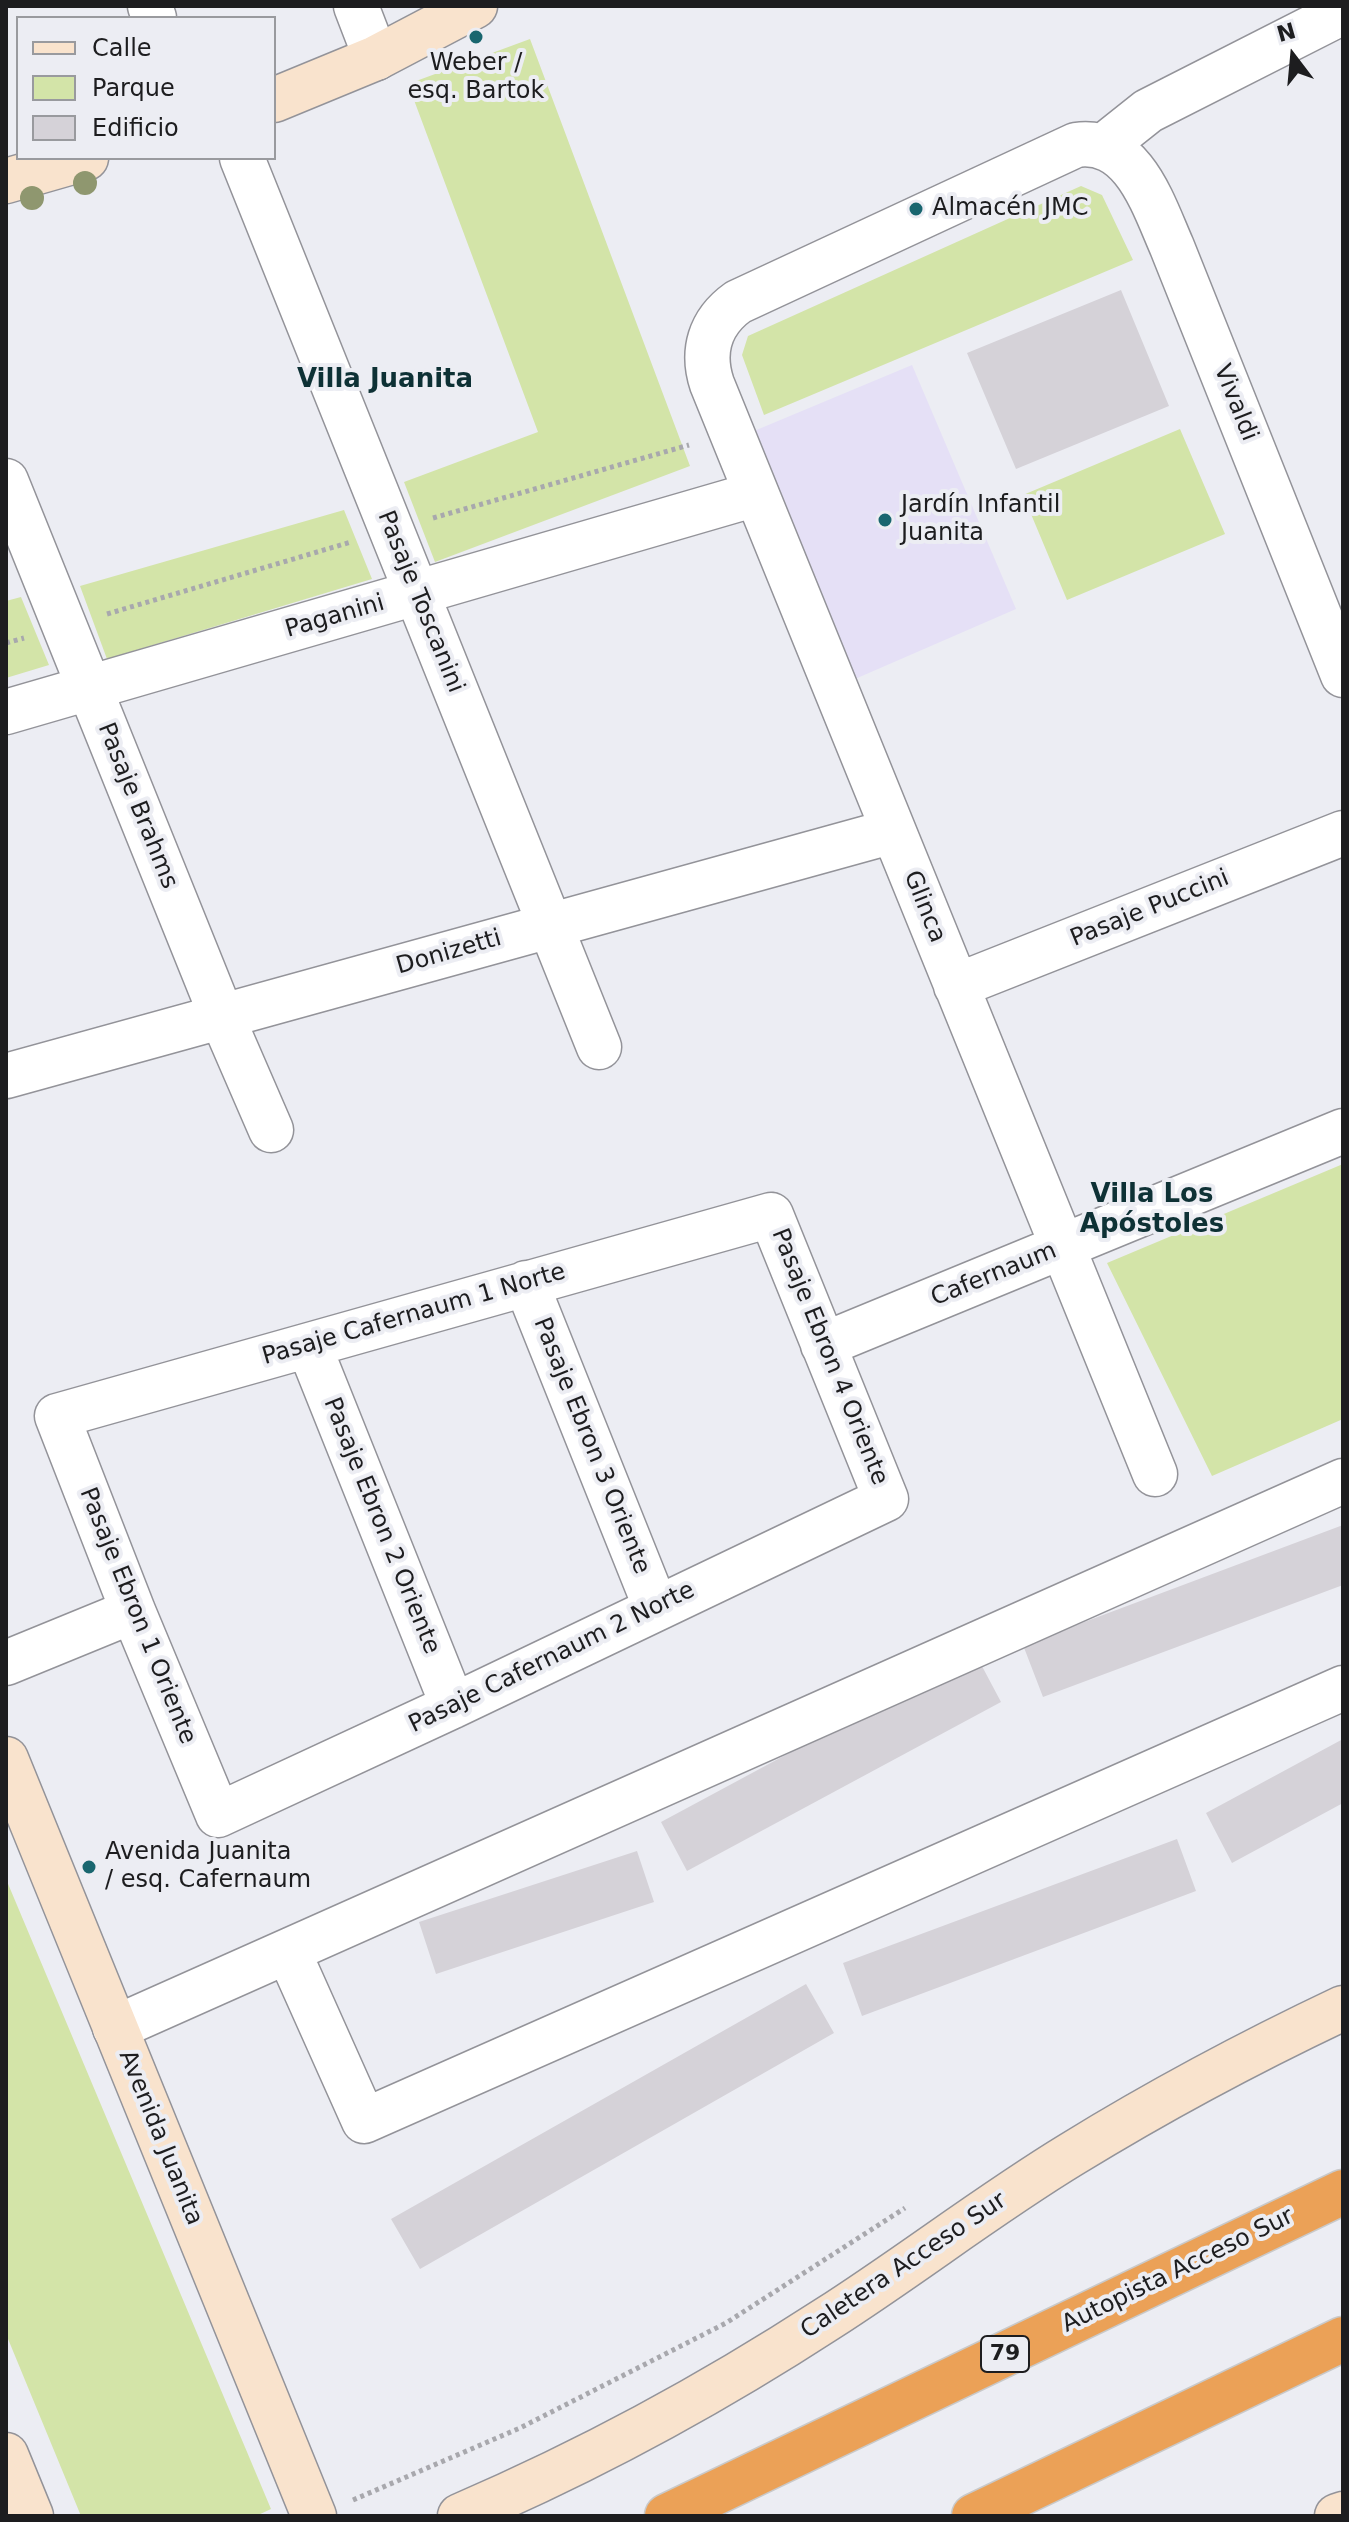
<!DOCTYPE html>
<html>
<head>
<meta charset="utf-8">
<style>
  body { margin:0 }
  #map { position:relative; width:1349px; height:2522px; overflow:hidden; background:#ecedf3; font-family:"DejaVu Sans",sans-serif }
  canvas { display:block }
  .frame { position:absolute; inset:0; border:8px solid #1d1d1f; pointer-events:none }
  .legend { position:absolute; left:16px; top:16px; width:260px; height:144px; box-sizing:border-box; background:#ecedf3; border:2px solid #999a9e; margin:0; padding:10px 14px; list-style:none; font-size:24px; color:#1d1d1f }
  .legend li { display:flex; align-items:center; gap:16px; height:40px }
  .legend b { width:40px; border:2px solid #999a9e }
  .north { position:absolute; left:1253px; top:16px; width:80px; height:80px; -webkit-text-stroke:6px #ecedf3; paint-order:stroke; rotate:344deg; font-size:22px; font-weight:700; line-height:32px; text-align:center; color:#1d1d1f }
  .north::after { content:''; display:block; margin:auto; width:28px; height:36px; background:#1d1d1f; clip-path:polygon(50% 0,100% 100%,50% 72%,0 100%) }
</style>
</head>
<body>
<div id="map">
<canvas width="1349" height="2522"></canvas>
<div class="frame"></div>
<ul class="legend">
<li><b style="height:10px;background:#f9e3cd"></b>Calle</li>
<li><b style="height:22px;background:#d3e4a8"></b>Parque</li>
<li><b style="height:22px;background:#d5d2d8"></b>Edificio</li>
</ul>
<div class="north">N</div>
</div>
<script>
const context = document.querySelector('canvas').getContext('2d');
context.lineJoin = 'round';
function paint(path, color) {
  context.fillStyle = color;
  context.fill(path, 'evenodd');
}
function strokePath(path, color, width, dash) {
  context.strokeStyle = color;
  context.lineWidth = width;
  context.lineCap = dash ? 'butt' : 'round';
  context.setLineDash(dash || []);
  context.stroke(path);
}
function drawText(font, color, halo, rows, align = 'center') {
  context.font = font + ' "DejaVu Sans",sans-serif';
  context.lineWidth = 8;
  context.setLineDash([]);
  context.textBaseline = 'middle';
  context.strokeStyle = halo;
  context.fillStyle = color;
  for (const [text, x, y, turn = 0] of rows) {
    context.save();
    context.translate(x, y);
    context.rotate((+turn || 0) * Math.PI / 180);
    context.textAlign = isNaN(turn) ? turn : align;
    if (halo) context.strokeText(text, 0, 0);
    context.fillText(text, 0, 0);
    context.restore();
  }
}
paint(new Path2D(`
  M912 365 1016 609 855 679 754 431Z`), '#e5e0f6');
paint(new Path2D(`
  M530 39 690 466 435 562 404 482 538 432 408 84Z
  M1081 186 1102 195 1133 260 764 415 742 355 748 336Z
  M1180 429 1225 534 1067 600 1023 495Z
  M344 510 372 579 107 659 80 586Z
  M21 597 49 665 6 678V601Z
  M1343 1164V1419L1212 1476 1107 1263Z
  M6 1879 271 2509 256 2516H81L6 2334Z`), '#d3e4a8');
paint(new Path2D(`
  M1121 290 1169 406 1016 469 967 353Z
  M1343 1525V1585L1043 1697 1023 1645Z
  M975 1653 1001 1702 687 1871 661 1822Z
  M1343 1739V1803L1232 1863 1206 1813Z
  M1177 1839 1196 1891 862 2016 843 1963Z
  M637 1851 654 1902 436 1974 419 1922Z
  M806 1984 834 2033 420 2269 391 2219Z`), '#d5d2d8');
const street = new Path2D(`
  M150 6 154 18
  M356 6 376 58
  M1104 146 1148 111 1343 12
  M242 158 599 1047
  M6 481 222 1017 271 1130
  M6 712 756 494
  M956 986 1343 833
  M6 1076 893 831
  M771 1215 886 1499 453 1706 218 1815 133 1611 57 1416Z
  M526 1283 656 1608
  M823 1345 1343 1131
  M309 1346 453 1706
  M1155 1474 712 384C701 351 710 322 738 302L1076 145C1133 137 1153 204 1172 247L1343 675
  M6 1663 133 1611
  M288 1951 364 2121 1343 1688
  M115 2028 1343 1481`);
const secondary = new Path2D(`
  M274 100 376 58 475 6
  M6 181 86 158
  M6 1759 314 2516
  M6 2455 31 2516
  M460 2516C588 2461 710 2395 827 2319 910 2266 988 2205 1072 2154 1160 2100 1250 2052 1343 2008
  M1337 2516 1343 2514`);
const highway = new Path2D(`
  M667 2516 1343 2192
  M974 2516 1343 2339`);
strokePath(street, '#939399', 47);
strokePath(secondary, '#939399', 47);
strokePath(highway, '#c9c9c9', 47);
strokePath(new Path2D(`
  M433 518 689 445
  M107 614 351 542
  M6 643 24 638
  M353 2500 520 2428 726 2323 905 2208`), '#a8a8ad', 5, [4, 4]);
strokePath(street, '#fff', 44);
strokePath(secondary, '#f9e3cd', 44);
strokePath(highway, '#eba157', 44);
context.fillStyle = '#8f976f';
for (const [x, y] of [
  [85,183],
  [32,198]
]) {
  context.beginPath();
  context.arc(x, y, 12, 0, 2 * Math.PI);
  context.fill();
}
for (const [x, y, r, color] of [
  [476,37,8,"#19666f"],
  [916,209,8,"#19666f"],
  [885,520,8,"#19666f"],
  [89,1867,8,"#19666f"]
]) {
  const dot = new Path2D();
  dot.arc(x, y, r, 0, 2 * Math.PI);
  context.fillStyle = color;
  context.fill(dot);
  strokePath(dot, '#ecedf3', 3);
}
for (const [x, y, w] of [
  [1005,2354,48]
]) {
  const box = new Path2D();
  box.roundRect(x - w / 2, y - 18, w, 36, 6);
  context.fillStyle = '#ecedf3';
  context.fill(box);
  strokePath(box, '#1d1d1f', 2);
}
drawText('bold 22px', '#1d1d1f', null, [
  ["79",1005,2354]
]);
drawText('24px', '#1d1d1f', '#ecedf3', [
  ["Weber /",476,64,"center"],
  ["esq. Bartok",476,92,"center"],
  ["Almacén JMC",932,209],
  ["Jardín Infantil",901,506],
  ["Juanita",901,534],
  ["Avenida Juanita",105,1853],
  ["/ esq. Cafernaum",105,1881]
], 'left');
drawText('24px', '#1d1d1f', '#ecedf3', [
  ["Vivaldi",1235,403,68],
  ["Pasaje Toscanini",420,602,68],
  ["Paganini",335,617,-16],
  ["Pasaje Brahms",137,806,68],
  ["Glinca",924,907,68],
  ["Pasaje Puccini",1150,909,-22],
  ["Donizetti",449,953,-16],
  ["Cafernaum",994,1275,-22],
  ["Pasaje Cafernaum 1 Norte",414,1315,-16],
  ["Pasaje Ebron 4 Oriente",829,1357,68],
  ["Pasaje Ebron 3 Oriente",591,1446,68],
  ["Pasaje Ebron 2 Oriente",381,1526,68],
  ["Pasaje Ebron 1 Oriente",137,1616,68],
  ["Pasaje Cafernaum 2 Norte",552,1658,-26],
  ["Avenida Juanita",160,2138,68],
  ["Caletera Acceso Sur",904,2266,-34],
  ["Autopista Acceso Sur",1178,2271,-26]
]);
drawText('bold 26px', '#0e3135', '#ecedf3', [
  ["Villa Juanita",385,380],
  ["Villa Los",1152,1195],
  ["Apóstoles",1152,1225]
]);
</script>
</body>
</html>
